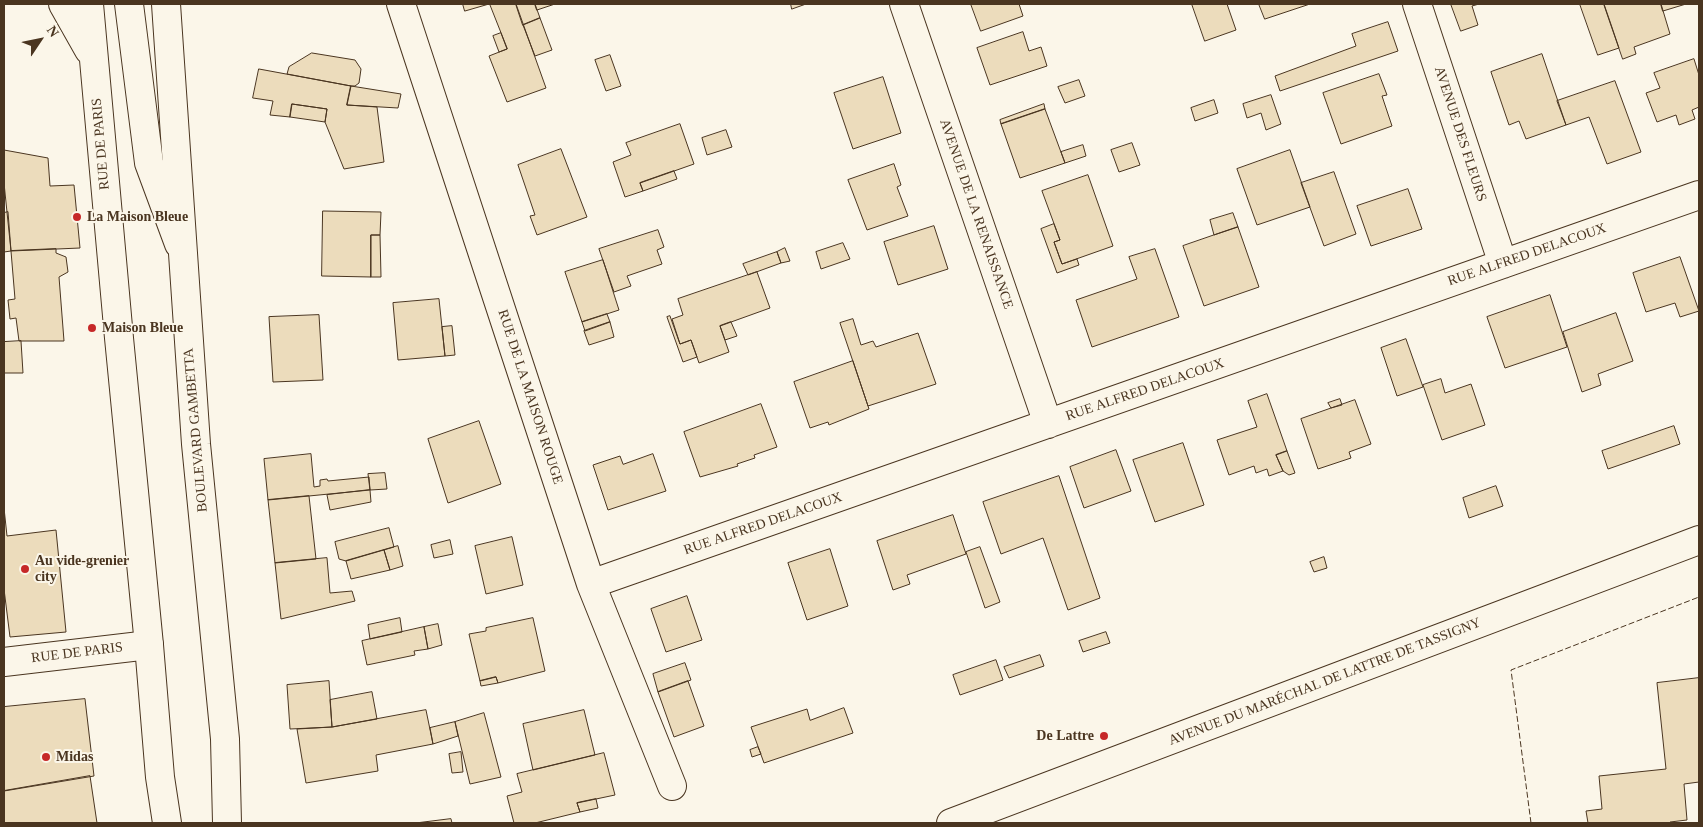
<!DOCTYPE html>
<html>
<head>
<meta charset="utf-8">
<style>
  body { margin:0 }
  #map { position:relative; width:1703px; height:827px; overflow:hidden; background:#fbf6e9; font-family:"Times New Roman",serif }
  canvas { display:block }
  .frame { position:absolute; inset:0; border:5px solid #4a3520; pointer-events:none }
  .north { position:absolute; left:15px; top:15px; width:50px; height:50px; -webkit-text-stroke:4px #fbf6e9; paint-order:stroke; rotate:56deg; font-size:14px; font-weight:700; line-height:20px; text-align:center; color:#4a3520 }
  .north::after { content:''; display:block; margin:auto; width:18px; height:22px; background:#4a3520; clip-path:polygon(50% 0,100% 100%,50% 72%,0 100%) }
</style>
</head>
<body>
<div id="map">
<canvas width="1703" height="827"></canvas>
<div class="frame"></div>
<div class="north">N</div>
</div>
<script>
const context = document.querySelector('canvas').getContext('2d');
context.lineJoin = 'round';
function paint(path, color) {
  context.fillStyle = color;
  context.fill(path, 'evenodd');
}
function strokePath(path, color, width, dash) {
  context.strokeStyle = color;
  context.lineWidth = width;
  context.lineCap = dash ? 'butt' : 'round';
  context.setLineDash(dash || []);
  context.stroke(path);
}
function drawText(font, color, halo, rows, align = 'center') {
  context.font = font + ' "Times New Roman",serif';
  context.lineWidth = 4;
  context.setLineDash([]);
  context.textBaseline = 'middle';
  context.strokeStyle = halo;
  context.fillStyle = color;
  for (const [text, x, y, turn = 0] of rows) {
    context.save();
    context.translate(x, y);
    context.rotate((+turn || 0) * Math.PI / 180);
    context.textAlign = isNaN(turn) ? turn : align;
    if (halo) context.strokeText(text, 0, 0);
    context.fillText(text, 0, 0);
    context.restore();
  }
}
const building = new Path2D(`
  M463 4H489L465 11Z
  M490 4H516L546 88 507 102 489 56 507 49Z
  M516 4H535L540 18 523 25Z
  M535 4H555L537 10Z
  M791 4H806L792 9Z
  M971 4H1019L1023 16 981 31Z
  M1192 4H1227L1236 30 1205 41Z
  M1259 4H1310L1265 19Z
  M1451 4H1479L1472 6 1478 25 1461 31Z
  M1580 4H1604L1619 48 1598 55Z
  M1604 4H1661L1670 34 1634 47 1636 54 1623 59Z
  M1661 4H1686L1663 11Z
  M540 18 552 50 535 56 523 25Z
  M1388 22 1398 51 1280 91 1275 76 1356 46 1352 34Z
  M1023 32 1029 51 1041 47 1047 66 990 85 977 48Z
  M501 33 507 49 499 52 493 36Z
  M312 53 355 60 361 69 359 83 355 86H351L287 74 289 67Z
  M1542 54 1566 125 1526 139 1519 121 1509 125 1491 72Z
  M610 55 621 86 606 91 595 60Z
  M1694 59 1699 75V107L1692 110 1695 119 1679 125 1676 115 1657 122 1646 93 1660 88 1654 73Z
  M259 69 351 86 347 105 377 107 384 162 344 169 325 122 327 109 292 104 290 117 270 115 273 101 253 98Z
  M1379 74 1387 95 1382 96 1392 126 1341 144 1323 93Z
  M883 77 901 133 853 149 834 93Z
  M1079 80 1085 96 1065 103 1058 87Z
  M1615 81 1641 152 1607 164 1589 117 1566 125 1557 101Z
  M351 86 401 94 398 108 347 105Z
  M1271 95 1281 124 1266 130 1261 113 1247 118 1243 104Z
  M1214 100 1218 113 1195 121 1191 108Z
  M292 104 327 109 325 122 290 117Z
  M1044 104 1045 109 1001 124 1000 120Z
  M1045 109 1065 163 1020 178 1001 124Z
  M680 124 694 164 640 183 643 191 625 197 613 162 631 155 626 143Z
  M726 130 732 147 707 155 702 138Z
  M1132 143 1140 165 1119 172 1111 150Z
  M1083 145 1086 156 1065 163 1061 152Z
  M561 149 587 217 537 235 530 216 535 215 518 165Z
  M4 150 48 158 50 186 74 185 80 248 11 251 4 183Z
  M1290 150 1310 207 1257 225 1237 169Z
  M894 164 901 185 897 187 908 216 867 230 848 180Z
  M674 171 677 179 643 191 640 183Z
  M1334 172 1356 234 1324 246 1301 183Z
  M1088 175 1113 246 1062 264 1054 242 1060 240 1042 191Z
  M1408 189 1422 229 1371 246 1357 206Z
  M323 211 381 212 380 235H371V277L322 276Z
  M8 212 11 251 4 252V213Z
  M1233 213 1238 227 1214 235 1210 220Z
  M1054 224 1060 240 1054 242 1062 264 1077 259 1079 265 1057 273 1041 229Z
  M934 226 948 269 898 285 884 242Z
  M1238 227 1259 287 1204 306 1183 246Z
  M658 230 664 247 657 250 662 264 627 276 631 286 614 292 599 249Z
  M371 235H380L381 277H371Z
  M843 243 850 259 821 269 816 252Z
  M785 248 790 261 781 263 777 252Z
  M56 249V253L66 257 68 272 59 277 64 341H19L16 318 10 319 8 300 15 299 11 251Z
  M1155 249 1179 317 1092 347 1076 300 1137 279 1129 257Z
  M777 252 781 263 748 275 743 264Z
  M1680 257 1699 311 1680 317 1675 303 1646 312 1633 273Z
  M603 260 619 310 582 322 565 272Z
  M757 272 770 308 720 326 729 352 699 363 691 340 680 344 672 319 683 315 678 299Z
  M1550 295 1567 347 1505 368 1487 317Z
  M439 299 445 356 398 360 393 303Z
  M1616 313 1633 361 1598 374 1601 385 1582 392 1563 332Z
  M607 314 610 322 585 331 582 322Z
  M319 315 323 380 273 382 269 317Z
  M670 316 680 344 691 340 697 357 683 362 667 317Z
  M853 319 861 345 873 341 876 347 918 333 936 384 868 406 840 323Z
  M610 322 614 337 589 345 584 331Z
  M731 322 737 336 725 340 720 326Z
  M452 326 455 355 445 356 442 327Z
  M1406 339 1423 387 1397 396 1381 348Z
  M21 341 23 373H4V342Z
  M853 361 869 409 829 425 828 422 810 428 794 382Z
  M1441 379 1445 393 1471 384 1485 425 1442 440 1423 385Z
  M1267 394 1287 451 1276 455 1283 471 1269 476 1267 469 1256 473 1254 466 1229 475 1217 440 1257 427 1248 401Z
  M1340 399 1342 405 1331 408 1328 403Z
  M1355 400 1371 444 1349 452 1351 458 1318 469 1301 419Z
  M761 404 777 447 754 455 755 458 737 464 738 466 700 477 684 432Z
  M479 421 501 484 448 503 428 439Z
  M1674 426 1680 444 1608 469 1602 451Z
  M1183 443 1204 505 1155 522 1133 460Z
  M1116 450 1131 491 1084 508 1070 467Z
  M1287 451 1295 473 1289 475 1283 471 1276 455Z
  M311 454 314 487 320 486V480L327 479 328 481 369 477 370 490 268 500 264 459Z
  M653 454 666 491 608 510 593 465 620 456 623 464Z
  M385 473 387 489 370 490 368 474Z
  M1059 476 1100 598 1068 610 1043 538 1001 554 983 502Z
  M1496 486 1503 506 1469 518 1463 498Z
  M370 490 371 502 330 510 327 495Z
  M309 496 316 559 275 563 268 500Z
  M4 508 7 536 56 530 66 632 10 637 4 589Z
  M953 515 966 554 907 575 910 584 893 590 877 541Z
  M389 528 394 547 346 561 339 559 335 542Z
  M512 537 523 585 486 594 475 546Z
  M450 540 453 554 434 558 431 545Z
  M398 546 403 566 390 570 384 550Z
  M980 547 1000 602 985 608 966 552Z
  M830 549 848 606 807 620 788 563Z
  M384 550 390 570 351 579 346 561Z
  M1324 557 1327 568 1314 572 1310 562Z
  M327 558 330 593 352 591 355 601 281 619 275 563Z
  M687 596 702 640 666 652 651 609Z
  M400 618 402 632 370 639 368 625Z
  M533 618 545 671 498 683 496 677 480 681 469 634 486 631V628Z
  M438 624 442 645 428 649 424 627Z
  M424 627 428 649 414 651 415 655 367 665 362 641Z
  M1106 632 1110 643 1083 652 1079 641Z
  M1040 655 1044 666 1009 678 1004 667Z
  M996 660 1003 680 960 695 953 675Z
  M685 663 691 680 658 692 653 674Z
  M496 677 498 683 481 686 480 681Z
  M1699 678V782L1684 784 1687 820 1670 822V823H1588L1586 811 1602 809 1599 776 1666 769 1657 683Z
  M329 681 332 727 290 729 287 685Z
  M688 681 704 726 674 737 658 692Z
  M372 692 377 719 332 727 330 700Z
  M85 699 94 776 4 791V707Z
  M844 708 853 733 764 763 751 727 807 709 810 720Z
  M426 710 433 744 376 755 378 771 306 783 297 729 332 727Z
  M584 710 595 755 533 770 523 724Z
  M484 713 501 777 470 784 455 722Z
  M455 722 458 736 433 744 430 728Z
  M758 747 761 754 752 757 750 750Z
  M461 752 463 772 452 773 449 754Z
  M604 753 615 795 577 803 580 812 535 823H514L507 796 522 792 517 774Z
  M90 776 97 823H4V791Z
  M596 799 598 808 580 812 577 803Z
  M451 819 452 823H416Z`);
paint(building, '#ecdcbc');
strokePath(building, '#4a3520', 1);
const minor = new Path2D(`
  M129 4 149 163 179 244
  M401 4 591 584 672 786
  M904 4 1048 424
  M1417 4 1503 264
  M591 584 1699 195
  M4 662 149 645
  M951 823 1699 540`);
const major = new Path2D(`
  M63 4 89 50
  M89 4 119 338 149 645 160 777 167 823
  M166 4 196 444 225 739 227 823`);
strokePath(minor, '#4a3520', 30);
strokePath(major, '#4a3520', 30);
strokePath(minor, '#fbf6e9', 28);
strokePath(major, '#fbf6e9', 28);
strokePath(new Path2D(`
  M1531 823 1511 670 1699 597`), '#4a3520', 1, [6, 2.5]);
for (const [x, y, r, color] of [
  [77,217,5,"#c62828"],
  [92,328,5,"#c62828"],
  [25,569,5,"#c62828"],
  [1104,736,5,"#c62828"],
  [46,757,5,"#c62828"]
]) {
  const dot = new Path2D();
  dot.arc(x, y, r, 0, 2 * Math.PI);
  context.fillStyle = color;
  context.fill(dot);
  strokePath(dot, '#fbf6e9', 2);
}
drawText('14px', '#4a3520', '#fbf6e9', [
  ["AVENUE DES FLEURS",1460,134,72],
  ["RUE DE PARIS",101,144,-95],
  ["AVENUE DE LA RENAISSANCE",976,214,71],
  ["RUE ALFRED DELACOUX",1527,255,-19],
  ["RUE ALFRED DELACOUX",1145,390,-19],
  ["RUE DE LA MAISON ROUGE",530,397,72],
  ["BOULEVARD GAMBETTA",196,430,-95],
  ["RUE ALFRED DELACOUX",763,524,-19],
  ["RUE DE PARIS",77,653,-7],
  ["AVENUE DU MARÉCHAL DE LATTRE DE TASSIGNY",1325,682,-21]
]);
drawText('bold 14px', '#4a3520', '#fbf6e9', [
  ["La Maison Bleue",87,217],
  ["Maison Bleue",102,328],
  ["Au vide-grenier",35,561],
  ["city",35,577],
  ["De Lattre",1094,736,"right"],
  ["Midas",56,757]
], 'left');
</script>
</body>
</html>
